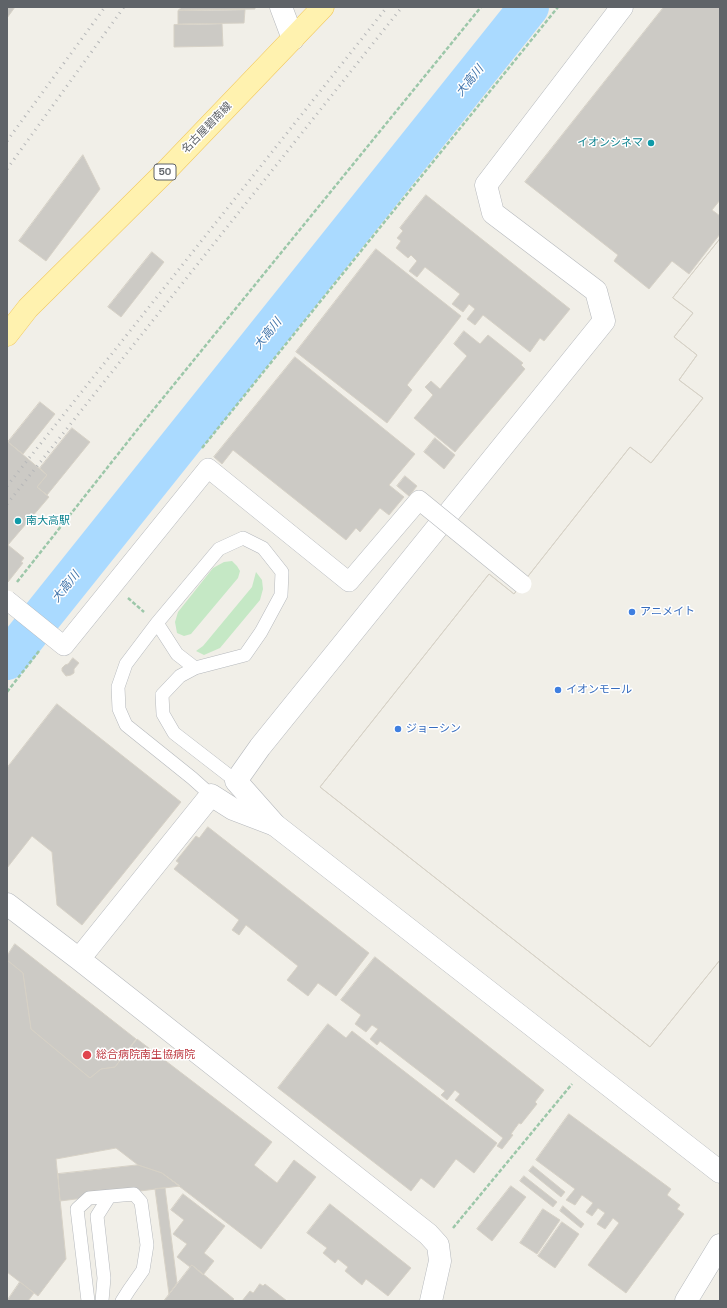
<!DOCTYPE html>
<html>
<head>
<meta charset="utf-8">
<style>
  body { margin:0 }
  #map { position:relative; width:727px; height:1308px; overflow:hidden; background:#f1efe8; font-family:"Space Grotesk",sans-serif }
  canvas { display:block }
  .frame { position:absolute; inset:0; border:8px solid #5f6368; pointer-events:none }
</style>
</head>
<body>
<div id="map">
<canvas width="727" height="1308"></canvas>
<div class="frame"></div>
</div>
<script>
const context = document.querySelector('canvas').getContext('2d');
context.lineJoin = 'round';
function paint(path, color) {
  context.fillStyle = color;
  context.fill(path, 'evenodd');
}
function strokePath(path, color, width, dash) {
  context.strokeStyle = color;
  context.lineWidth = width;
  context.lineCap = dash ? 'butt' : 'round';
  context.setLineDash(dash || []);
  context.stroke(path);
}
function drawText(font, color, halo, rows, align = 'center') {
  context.font = font + ' "Space Grotesk","Noto Sans JP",sans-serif';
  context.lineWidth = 3;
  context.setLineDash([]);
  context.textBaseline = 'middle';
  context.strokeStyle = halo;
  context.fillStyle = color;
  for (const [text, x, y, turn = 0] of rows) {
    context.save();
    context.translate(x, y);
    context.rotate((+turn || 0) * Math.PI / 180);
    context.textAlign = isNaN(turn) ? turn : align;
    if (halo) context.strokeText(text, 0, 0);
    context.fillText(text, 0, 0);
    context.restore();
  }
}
paint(new Path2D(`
  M232 561 237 566 240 571 238 578 191 634 184 636 177 633 175 622 178 612 213 568 224 562Z
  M256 572 262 580 263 589 260 600 220 648 204 655 196 651 203 646 252 587Z`), '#c5e8c5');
strokePath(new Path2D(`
  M7 660 529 7`), '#aadaff', 40);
const building = new Path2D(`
  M7 7H15L7 18Z
  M182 7H255V9L179 10Z
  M664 7H720V200L712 210 720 216V234L689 274 672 261 649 289 614 261 618 255 525 182Z
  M245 10 244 23 178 24V11Z
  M222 24 223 46 174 47V25Z
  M83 155 100 189 46 261 19 241Z
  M426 195 570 309 544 341 540 338 530 352 483 315 475 325 467 319 475 309 469 304 463 312 452 304 460 294 425 267 417 277 409 271 417 261 411 255 408 258 396 248 401 241 397 238 403 231 400 228Z
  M720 239V960L650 1047 320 787 489 574 514 594 630 447 651 463 703 398 679 380 697 355 674 337 693 313 673 298Z
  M720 239V960L650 1047 320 787 489 574 514 594 630 447 651 463 703 398 679 380 697 355 674 337 693 313 673 298Z
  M376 249 461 316 407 385 412 390 387 423 296 352Z
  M152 252 164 262 121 317 108 307Z
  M464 331 480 344 488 335 523 363 521 365 525 369 455 452 414 418 433 395 425 387 431 381 440 389 467 356 454 344Z
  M295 357 415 454 389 485 404 497 389 515 380 508 360 532 356 528 346 540 233 450 222 464 214 457Z
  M40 402 55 414 23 454 8 442Z
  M72 428 90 442 47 495 37 487 47 475 40 468Z
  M435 438 455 455 444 469 424 452Z
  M8 442 47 475 37 487 49 497 8 545 24 558 21 562 23 563 8 582 7 444Z
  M405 476 417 486 409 496 397 486Z
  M73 658 79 663 74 669V673L71 675 66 676 62 671V668L65 665 68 664Z
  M57 704 181 802 82 925 57 905 52 852 32 836 7 868V768Z
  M208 827 369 953 336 996 318 983 308 996 287 980 298 966 246 925 239 935 232 930 239 920 174 869 179 863 176 861 196 836 199 838Z
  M15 944 136 1039 115 1067 101 1069 90 1078 31 1029 23 973 7 960V956Z
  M375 957 544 1090 535 1102 537 1104 521 1124 519 1123 511 1134 513 1135 502 1149 497 1146 503 1138 455 1100 460 1094 455 1090 447 1100 441 1095 445 1091 380 1041 377 1045 370 1039 378 1029 372 1025 366 1032 355 1024 361 1015 341 1000Z
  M7 960 23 973 31 1029 90 1078 101 1069 115 1067 137 1039 272 1142 254 1165 277 1183 294 1160 316 1177 261 1249 162 1173 138 1165 116 1148 56 1159 66 1259 38 1296 7 1272Z
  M328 1024 346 1038 352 1031 497 1143 474 1173 456 1159 434 1188 421 1178 411 1191 278 1088Z
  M569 1114 671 1189 667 1195 680 1205 677 1209 684 1214 626 1293 588 1265 619 1223 613 1218 605 1229 597 1224 605 1213 598 1208 592 1216 586 1212 593 1203 582 1195 575 1205 566 1200 575 1189 536 1160Z
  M138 1165 162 1173 180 1186 60 1201 58 1174Z
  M533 1166 565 1192 561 1197 529 1171Z
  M524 1176 557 1202 553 1207 520 1181Z
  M511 1186 526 1197 492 1241 477 1229Z
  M165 1188 177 1283 169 1294 155 1189Z
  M183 1194 225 1226 204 1253 214 1261 203 1275 192 1265 190 1267 177 1257 187 1244 173 1234 184 1220 171 1210Z
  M330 1204 411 1268 388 1296 366 1279 362 1285 345 1271 348 1267 338 1259 335 1263 323 1253 327 1248 307 1233Z
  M563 1206 584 1224 581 1228 560 1211Z
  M543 1209 560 1220 537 1254 520 1243Z
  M562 1222 579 1234 555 1268 538 1256Z
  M192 1265 234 1299 232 1301H164Z
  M20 1282 34 1293 28 1301H7Z
  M260 1284 263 1286 265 1284 287 1301H242L250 1291 253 1293Z`);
paint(building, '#cccac5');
strokePath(building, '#d6d1c6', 1);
const service = new Path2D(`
  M157 623 177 654 195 668
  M211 795 192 778 126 725 119 709 118 687 126 664 157 623 219 549 243 538 263 548 282 572 281 595 261 632 245 655 195 668 180 676 162 695 163 714 174 733 236 781
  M88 1301 77 1209 89 1198 134 1194 141 1202 147 1245 143 1270 129 1290 122 1301
  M102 1301 104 1278 97 1216 109 1197`);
const minor = new Path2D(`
  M281 7 293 39
  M7 904 79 959 428 1234 438 1245 440 1261 431 1301
  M79 959 211 795 233 809 275 825`);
const tertiary = new Path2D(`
  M622 7 486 185 493 213 596 291 604 321 260 747 236 781 275 825 720 1172
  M686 1301 720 1245`);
const primary = new Path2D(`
  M7 335 28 308 165 172 323 7`);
strokePath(service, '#b5b8bc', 14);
strokePath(minor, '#b5b8bc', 23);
strokePath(tertiary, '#b5b8bc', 23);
strokePath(primary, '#f2c960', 23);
strokePath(new Path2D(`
  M202 448 558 7
  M17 582 141 425 481 7
  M128 598 144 612
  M7 692 39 651
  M453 1228 572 1084`), '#9cc7a9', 2.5, [4, 2]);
strokePath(service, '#fff', 13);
strokePath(minor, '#fff', 22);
strokePath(tertiary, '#fff', 22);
strokePath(primary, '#fff2af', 22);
strokePath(new Path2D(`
  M7 141 105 7
  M7 169 124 7
  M7 486 387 7
  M7 504 402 7`), '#b6b7b8', 3, [1, 5]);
const pedestrianBridge = new Path2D(`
  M7 600 64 646 208 468 349 582 419 500 522 584`);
strokePath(pedestrianBridge, '#b5b8bc', 20, []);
strokePath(pedestrianBridge, '#fff', 19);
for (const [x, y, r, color] of [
  [651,143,4,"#0f9aa8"],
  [18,521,4,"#0f9aa8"],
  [632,612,4,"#3f7fe0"],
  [558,690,4,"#3f7fe0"],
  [398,729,4,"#3f7fe0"],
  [87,1055,5,"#e0444e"]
]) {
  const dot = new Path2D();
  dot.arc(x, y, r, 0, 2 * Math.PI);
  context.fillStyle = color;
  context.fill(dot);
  strokePath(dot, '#fff', 1.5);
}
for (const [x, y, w] of [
  [165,172,22]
]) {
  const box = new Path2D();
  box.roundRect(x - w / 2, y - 8, w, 16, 3);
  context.fillStyle = '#fff';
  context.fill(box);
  strokePath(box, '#5f6368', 1);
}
drawText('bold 10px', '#5f6368', null, [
  ["50",165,172]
]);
drawText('11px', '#5f6368', '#fff', [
  ["名古屋碧南線",207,128,-46]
]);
drawText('11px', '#0d838f', '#fff', [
  ["イオンシネマ",643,143],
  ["南大高駅",26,521,"left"]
], 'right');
drawText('11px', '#366cbe', '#fff', [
  ["アニメイト",640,612],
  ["イオンモール",566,690],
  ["ジョーシン",406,729]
], 'left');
drawText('11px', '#be3a42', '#fff', [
  ["総合病院南生協病院",96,1055]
], 'left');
drawText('italic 12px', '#4174aa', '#fff', [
  ["大高川",470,81,-51],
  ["大高川",268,334,-51],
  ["大高川",66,587,-51]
]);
</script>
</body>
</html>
